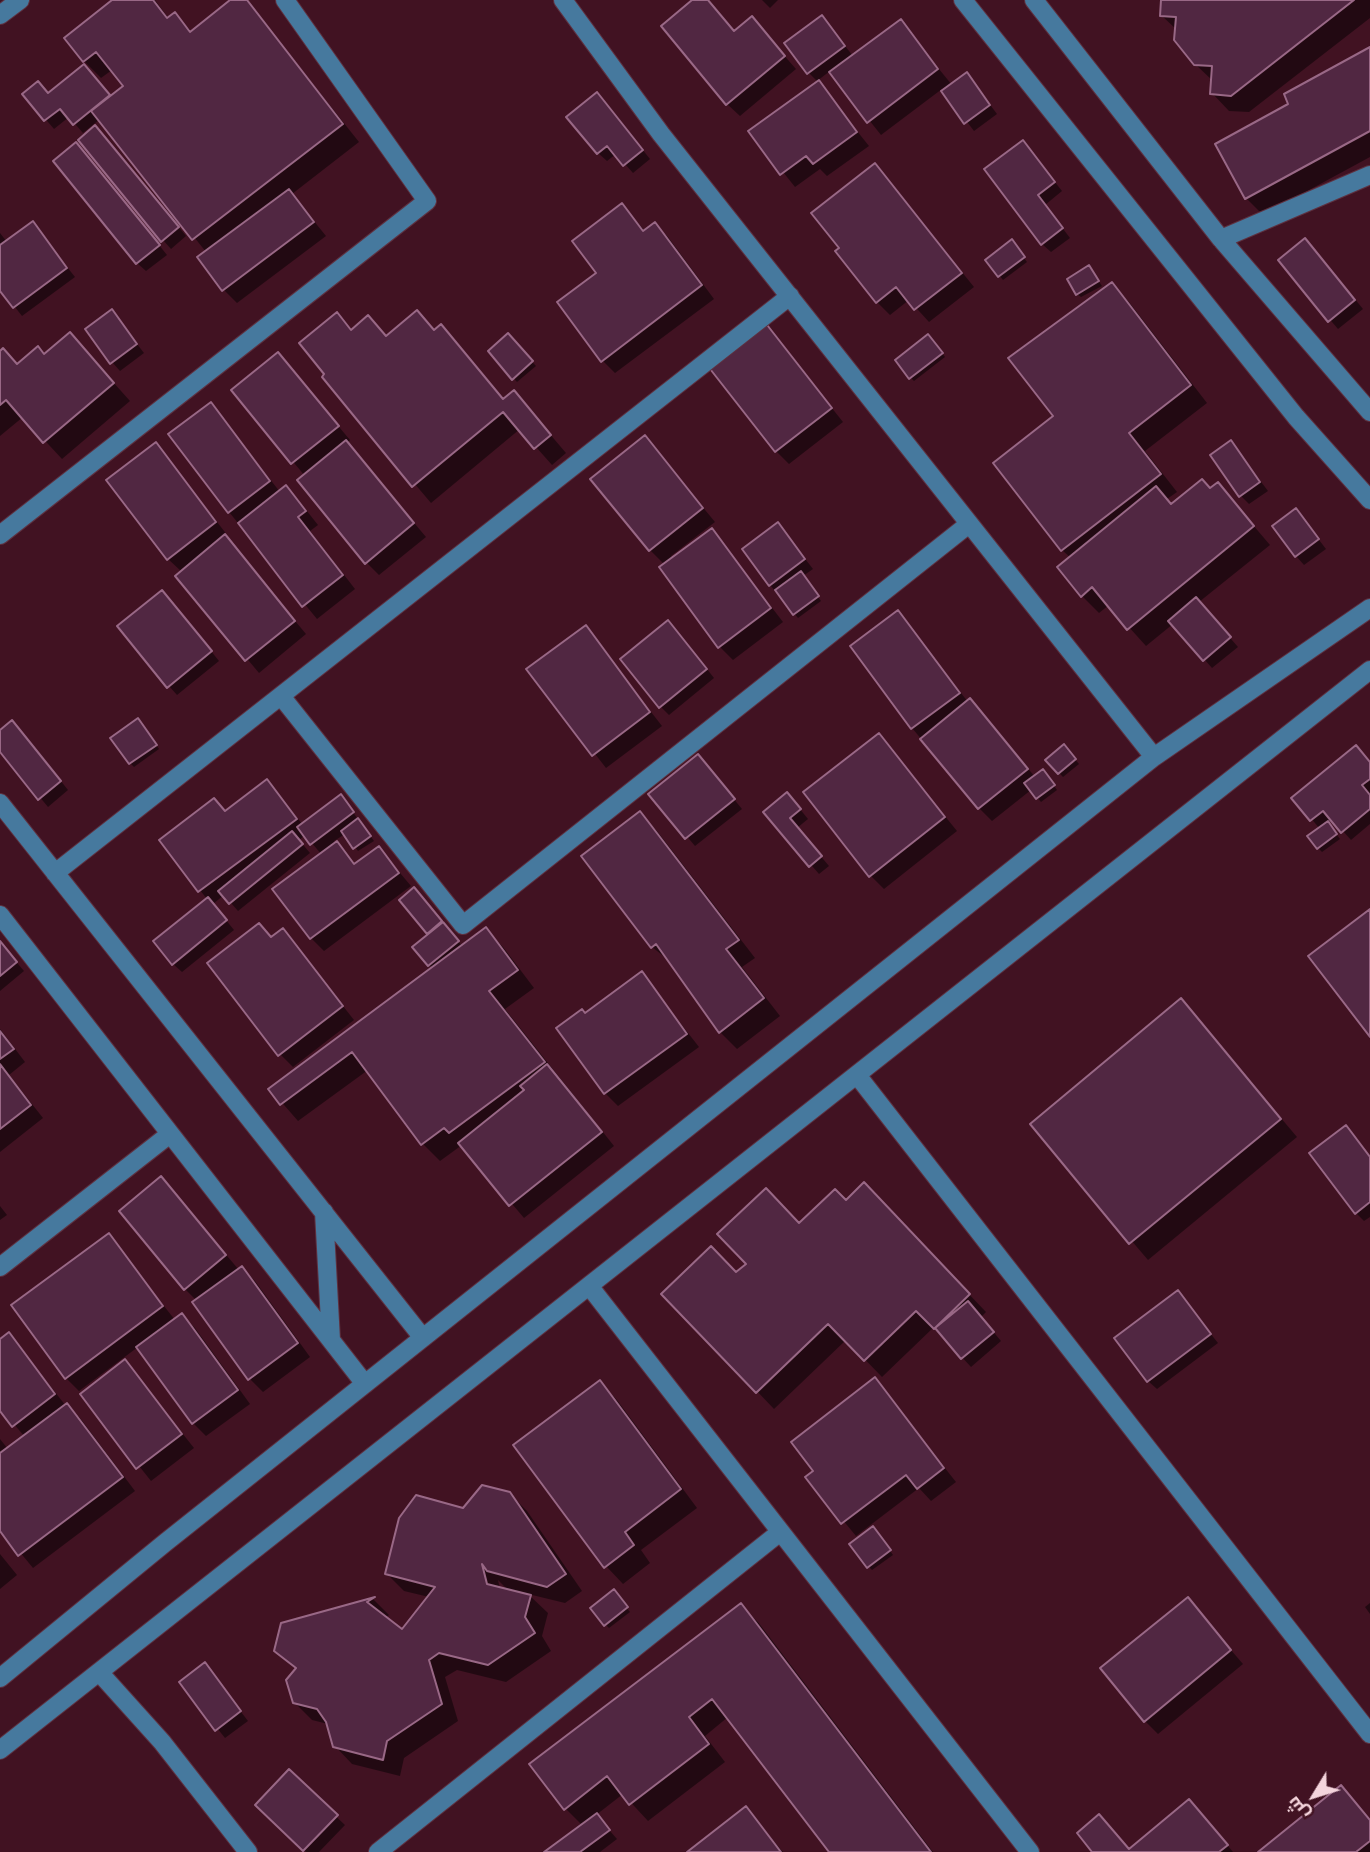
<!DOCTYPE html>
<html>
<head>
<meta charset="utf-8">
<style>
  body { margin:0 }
  #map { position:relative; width:1370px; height:1852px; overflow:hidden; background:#411222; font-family:"IBM Plex Sans",Cairo,sans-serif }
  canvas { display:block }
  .north { position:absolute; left:1279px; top:1761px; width:70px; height:70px; -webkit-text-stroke:5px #411222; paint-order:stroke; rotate:232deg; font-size:19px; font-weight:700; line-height:28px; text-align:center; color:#f4d4dc }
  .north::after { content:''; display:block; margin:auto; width:24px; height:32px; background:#f4d4dc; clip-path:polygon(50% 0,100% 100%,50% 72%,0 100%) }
</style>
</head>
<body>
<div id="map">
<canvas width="1370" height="1852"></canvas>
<div class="north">ش</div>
</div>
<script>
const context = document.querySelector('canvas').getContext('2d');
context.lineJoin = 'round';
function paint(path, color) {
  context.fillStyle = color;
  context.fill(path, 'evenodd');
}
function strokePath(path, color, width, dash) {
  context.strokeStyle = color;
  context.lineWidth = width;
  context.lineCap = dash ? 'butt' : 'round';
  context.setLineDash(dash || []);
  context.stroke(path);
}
paint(new Path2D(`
  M115 0H155L169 19 175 14 192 32 233 0H246L359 142 292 194 326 236 237 303 224 290 206 252 100 119 83 133 69 117 54 129 24 94 49 95 92 75 111 98 126 87 112 70 101 78 84 61Z
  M694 0H707L736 32 752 19 796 69 740 116 727 104Z
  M762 0H778L770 8Z
  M1163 0H1370V18L1249 112 1229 111 1212 93 1213 81 1195 64 1177 30 1162 16Z
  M822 17 853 56 900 21 952 85 967 74 997 114 974 131 942 89 881 135 830 71 817 81 869 146 827 176 820 169 795 187 751 132 818 82 808 72Z
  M1370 49V157L1263 215 1246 198 1290 104Z
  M605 103 650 159 633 173 616 154 607 161 598 153Z
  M104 135 186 236 171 249 163 240Z
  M1023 142 1062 191 1045 205 1070 238 1051 252 1042 244Z
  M85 153 167 255 146 271 137 263Z
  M875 165 974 287 929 322 909 300 890 315 877 302 841 249Z
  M622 205 645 231 655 224 668 237 714 299 615 373 602 360 598 273Z
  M32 223 75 277 22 316 0 288V233L7 242Z
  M1015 246 1027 262 1003 280 987 260Z
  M1313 248 1363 309 1338 329 1280 261Z
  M1089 267 1102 286 1081 297 1077 294Z
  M1112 284 1129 302 1207 403 1145 451 1177 492 1167 499 1173 505 1218 484 1270 545 1199 602 1238 647 1212 668 1173 624 1146 646 1109 605 1099 613 1082 596 1071 558 1062 550 1055 417Z
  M112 312 144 353 120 371 112 362Z
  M417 313 436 331 441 326 505 400 514 392 566 453 552 465 520 429 431 503 324 377 336 315 353 331 387 337Z
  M764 323 843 422 789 464 776 451Z
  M70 334 130 401 62 459 23 417 0 436V353L18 365 45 356Z
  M508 336 536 366 517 382 490 352Z
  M932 340 945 357 914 381 911 378Z
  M278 354 350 440 347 443 426 537 379 575 366 562 305 476 234 391Z
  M211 404 280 492 286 488 299 501 318 525 310 531 355 589 317 619 229 512 171 434Z
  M645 437 715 522 671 556 673 559 712 530 783 622 733 660 720 647 665 565 650 550Z
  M1231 442 1268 491 1249 504 1241 496Z
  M156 444 228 536 226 538 306 634 259 673 178 576 182 572 168 559Z
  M1296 510 1326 549 1304 565 1296 556Z
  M778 524 813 569 803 576 821 601 798 618 770 585Z
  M170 600 219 661 177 695 169 686Z
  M898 612 968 702 983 714 1035 777 1046 775 1057 790 1041 802 1031 790 992 821 979 808 912 728Z
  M585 627 662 726 606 768 529 669Z
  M677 631 714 678 669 715 660 706Z
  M142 724 159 749 134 767 130 763Z
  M21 731 68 790 48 807 0 749V733Z
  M879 735 957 831 884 889 871 876Z
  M1067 750 1079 764 1063 777 1047 760Z
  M1370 763V824L1351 840 1332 819 1327 822 1340 839 1322 852 1318 848 1320 829 1294 798Z
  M706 765 742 809 695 846 651 794Z
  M267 781 303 825 341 796 374 841 358 851 345 834 334 841 356 865 379 848 411 886 324 951 311 938 322 855 305 835 299 840 310 853 238 911 224 895 213 904 234 930 182 972 173 964 207 899 161 841 226 813Z
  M795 803 808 819 797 828 829 866 819 874 765 812Z
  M640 813 657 831 755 958 742 967 780 1016 737 1049 720 1032 671 962 652 947Z
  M417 893 463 947 486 930 503 947 534 988 505 1009 614 1146 524 1218 462 1145 440 1161 423 1144 368 1070 298 1121 271 1090 433 969 415 948 430 935 401 900Z
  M283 930 354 1020 293 1067 280 1054 272 938Z
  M0 943 24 971 0 991Z
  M642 974 699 1047 618 1106 605 1093 586 1015Z
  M1181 1000 1297 1137 1148 1260 1032 1124Z
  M0 1029 25 1062 9 1075 43 1118 0 1152Z
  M1346 1128 1370 1157V1217L1364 1221 1356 1213Z
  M161 1178 239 1270 242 1268 255 1281 310 1357 263 1392 250 1379 197 1301 185 1289Z
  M846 1202H881L986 1312 981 1317 1001 1341 971 1367 934 1327 882 1377 846 1340 774 1409 664 1294 737 1274 800 1225Z
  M0 1206 7 1215 0 1220Z
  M108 1235 175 1320 182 1315 195 1328 250 1404 206 1436 193 1423 138 1347 79 1391 66 1378Z
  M1178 1293 1218 1343 1157 1389 1148 1381Z
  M9 1334 66 1406 80 1418 135 1491 33 1568 0 1528V1439L8 1449 25 1437 0 1408V1341Z
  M125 1361 194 1448 151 1481 82 1394Z
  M875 1380 956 1482 931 1501 919 1488 856 1536 808 1478 816 1471Z
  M600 1382 617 1400 697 1508 641 1550 650 1563 623 1584 606 1566Z
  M509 1493 527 1511 582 1591 565 1603 528 1594 548 1613 542 1636 551 1651 506 1682 457 1670 445 1677 458 1721 404 1758 400 1776 352 1764 335 1746 328 1724 312 1720 295 1703 297 1670 276 1650 283 1624 373 1599 389 1615 385 1618 402 1631 429 1597 404 1591 387 1574 464 1510ZM498 1580 509 1591 500 1589Z
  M877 1532 893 1555 872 1570 868 1566Z
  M0 1554 17 1575 0 1589Z
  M617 1596 630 1612 609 1628 605 1624Z
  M1187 1599 1243 1664 1158 1734 1145 1721Z
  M1370 1603V1614L1365 1607Z
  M740 1605 758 1622 933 1852H831L728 1717 705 1736 725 1762 648 1821 623 1794 596 1815 617 1839 600 1852H547L583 1826 565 1808Z
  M205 1665 248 1721 225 1738 181 1683Z
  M289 1772 345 1825 319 1852H306L258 1805Z
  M1341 1787 1370 1820V1852H1261Z
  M746 1809 783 1852H690Z
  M1202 1814 1233 1852H1095L1130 1851Z`), '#0007');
const building = new Path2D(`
  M112 0H153L167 18 175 12 190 32 230 0H247L343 124 192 240 91 111 123 86 96 52 83 62 64 38Z
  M692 0H708L734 31 752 16 785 56 726 105 661 26Z
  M1161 0H1354L1231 96 1210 94 1212 66 1194 65 1174 40 1176 17 1160 16Z
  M822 15 845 46 807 74 784 43Z
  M901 19 938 69 867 123 829 72Z
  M1370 47V131L1245 199 1215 144 1288 104 1284 94Z
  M84 64 110 95 73 125 60 109 44 121 22 94 38 81 48 93Z
  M967 72 990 105 964 124 941 91Z
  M819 80 857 132 813 164 806 156 780 175 748 131Z
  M597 92 643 150 623 166 607 146 597 154 566 117Z
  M95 125 179 227 161 242 78 140Z
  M1023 140 1055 182 1038 195 1063 228 1041 245 984 169Z
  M76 142 160 245 136 264 53 161Z
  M875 163 962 273 914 310 896 287 876 303 835 251 839 248 811 213Z
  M289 189 314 222 222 291 197 257Z
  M622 203 643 231 655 222 702 285 601 362 557 302 596 273 572 241Z
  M33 221 67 268 13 308 0 291V245Z
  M1305 238 1355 300 1328 322 1278 260Z
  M1012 239 1025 257 998 277 985 260Z
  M1089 265 1099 281 1076 295 1067 279Z
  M1112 282 1191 385 1129 433 1161 474 1061 551 993 463 1053 416 1008 358Z
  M112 309 137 344 110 364 85 329Z
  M417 310 434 330 441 324 503 399 514 390 551 435 534 449 503 412 412 487 322 377 324 374 299 343 337 312 351 330 368 315 386 336Z
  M764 321 832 408 775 452 707 365Z
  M70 332 114 383 43 443 6 400 0 405V351L3 348 17 364 38 346 44 354Z
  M508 333 533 361 512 380 488 351Z
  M928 334 943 353 909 379 895 360Z
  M278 352 339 426 291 464 231 390Z
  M211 402 270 481 228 513 168 434Z
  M645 435 703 508 649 551 590 479Z
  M346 440 414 523 365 564 297 480Z
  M1231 440 1260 482 1239 497 1210 455Z
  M156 442 216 522 167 560 106 480Z
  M1202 479 1210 488 1218 482 1254 526 1127 630 1092 587 1081 597 1057 567 1156 486 1171 504Z
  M286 485 306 511 298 517 343 575 302 607 238 523Z
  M1296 508 1319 539 1295 557 1272 526Z
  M778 522 805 559 769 586 742 549Z
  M712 528 771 608 718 648 659 567Z
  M225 534 295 621 245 661 175 576Z
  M801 571 819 596 793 615 775 590Z
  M162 590 212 651 167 688 117 626Z
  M1196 597 1231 637 1203 661 1168 621Z
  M898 610 960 693 911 729 850 646Z
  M668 620 707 669 659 708 620 659Z
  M586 625 650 712 592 756 526 669Z
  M970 698 1028 769 978 809 920 739Z
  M138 718 157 745 129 764 110 738Z
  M12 720 61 781 38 800 0 752V730Z
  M879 733 945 817 869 877 803 792Z
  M1064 744 1076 759 1058 774 1045 760Z
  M1356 745 1370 762V779L1362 785 1370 795V809L1341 833 1323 811 1310 821 1291 798Z
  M698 754 735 799 685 839 648 794Z
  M1043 769 1055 785 1036 799 1024 783Z
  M267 779 297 819 198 892 159 840 214 798 225 811Z
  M787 792 801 809 790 818 822 856 809 867 763 812Z
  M341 794 354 812 310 845 297 827Z
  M640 811 739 940 726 949 764 998 719 1033 656 944 651 948 581 856Z
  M358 818 371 836 353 849 341 831Z
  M1328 821 1337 834 1317 849 1307 836Z
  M292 831 303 844 229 904 218 891Z
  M337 841 354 864 379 846 399 873 310 939 272 889Z
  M414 887 442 921 427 934 399 900Z
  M208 897 227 920 172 965 153 941Z
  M1370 909V1037L1308 956Z
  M443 922 459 941 428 966 412 947Z
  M259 923 271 937 283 928 343 1006 278 1056 207 963Z
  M486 927 518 970 489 991 545 1062 449 1133 444 1128 421 1145 352 1052 280 1105 268 1089Z
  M0 941 17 962 0 976Z
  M642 971 687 1034 604 1094 556 1028 582 1009 585 1013Z
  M1181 998 1281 1119 1129 1244 1030 1124Z
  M0 1031 14 1049 0 1059Z
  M0 1064 31 1105 0 1129Z
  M547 1064 602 1132 509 1206 458 1143 524 1090 520 1086Z
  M1346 1125 1370 1157V1202L1355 1214 1309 1153Z
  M161 1176 226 1255 184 1290 119 1211Z
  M864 1182 970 1294 934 1329 916 1311 864 1361 828 1324 756 1393 661 1294 711 1246 736 1272 746 1264 717 1234 766 1188 799 1223 835 1189 846 1200Z
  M109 1233 163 1306 65 1379 11 1305Z
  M242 1266 298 1343 248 1380 192 1302Z
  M1178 1290 1211 1334 1147 1382 1114 1338Z
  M968 1301 994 1332 961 1359 935 1328Z
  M182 1313 238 1390 192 1424 136 1347Z
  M9 1332 55 1394 12 1427 0 1411V1339Z
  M125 1359 182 1434 136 1469 80 1394Z
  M875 1377 944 1468 917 1489 906 1475 841 1524 805 1477 813 1471 791 1442Z
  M600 1380 681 1489 625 1532 634 1545 604 1568 513 1445Z
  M67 1403 123 1477 18 1556 0 1531V1453Z
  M482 1485 510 1492 566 1574 547 1587 487 1571 482 1564 487 1584 531 1595 525 1617 535 1633 488 1665 439 1653 429 1660 442 1704 387 1741 383 1760 333 1747 326 1722 317 1709 293 1703 286 1680 296 1668 274 1651 281 1623 375 1597 367 1602 402 1629 435 1587 385 1574 399 1518 416 1495 463 1508Z
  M873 1526 891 1550 867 1568 849 1544Z
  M614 1589 628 1607 604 1626 590 1608Z
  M1188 1597 1231 1650 1144 1722 1100 1668Z
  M741 1603 931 1852H829L712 1699 689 1717 709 1744 629 1805 607 1776 564 1810 529 1764Z
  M205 1662 241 1711 215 1731 179 1682Z
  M289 1769 338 1815 303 1851 255 1805Z
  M1341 1785 1370 1820V1841L1356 1852H1258Z
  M1189 1799 1228 1845 1219 1852H1092L1077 1833 1099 1814 1129 1849Z
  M746 1806 781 1852H687Z
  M597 1813 610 1830 580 1852H544Z`);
paint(building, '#512742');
strokePath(building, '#996886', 2);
const minor = new Path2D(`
  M563 0 661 134 1154 757
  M963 0 1296 417 1370 500
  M1034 0 1221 239 1370 412
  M0 15 20 0
  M1221 239 1370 175
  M0 535 427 201 285 0
  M281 696 463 925 969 524
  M0 803 423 1338
  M55 873 790 296
  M0 915 365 1384
  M857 1075 1370 1734
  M324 1212 331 1340
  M0 1267 170 1134
  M590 1287 1030 1852
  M99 1672 162 1742 248 1852
  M0 1678 166 1542 1154 757 1370 608
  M0 1750 1370 670
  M378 1852 779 1533`);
strokePath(minor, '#5e3140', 20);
strokePath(minor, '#46799e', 18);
</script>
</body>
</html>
